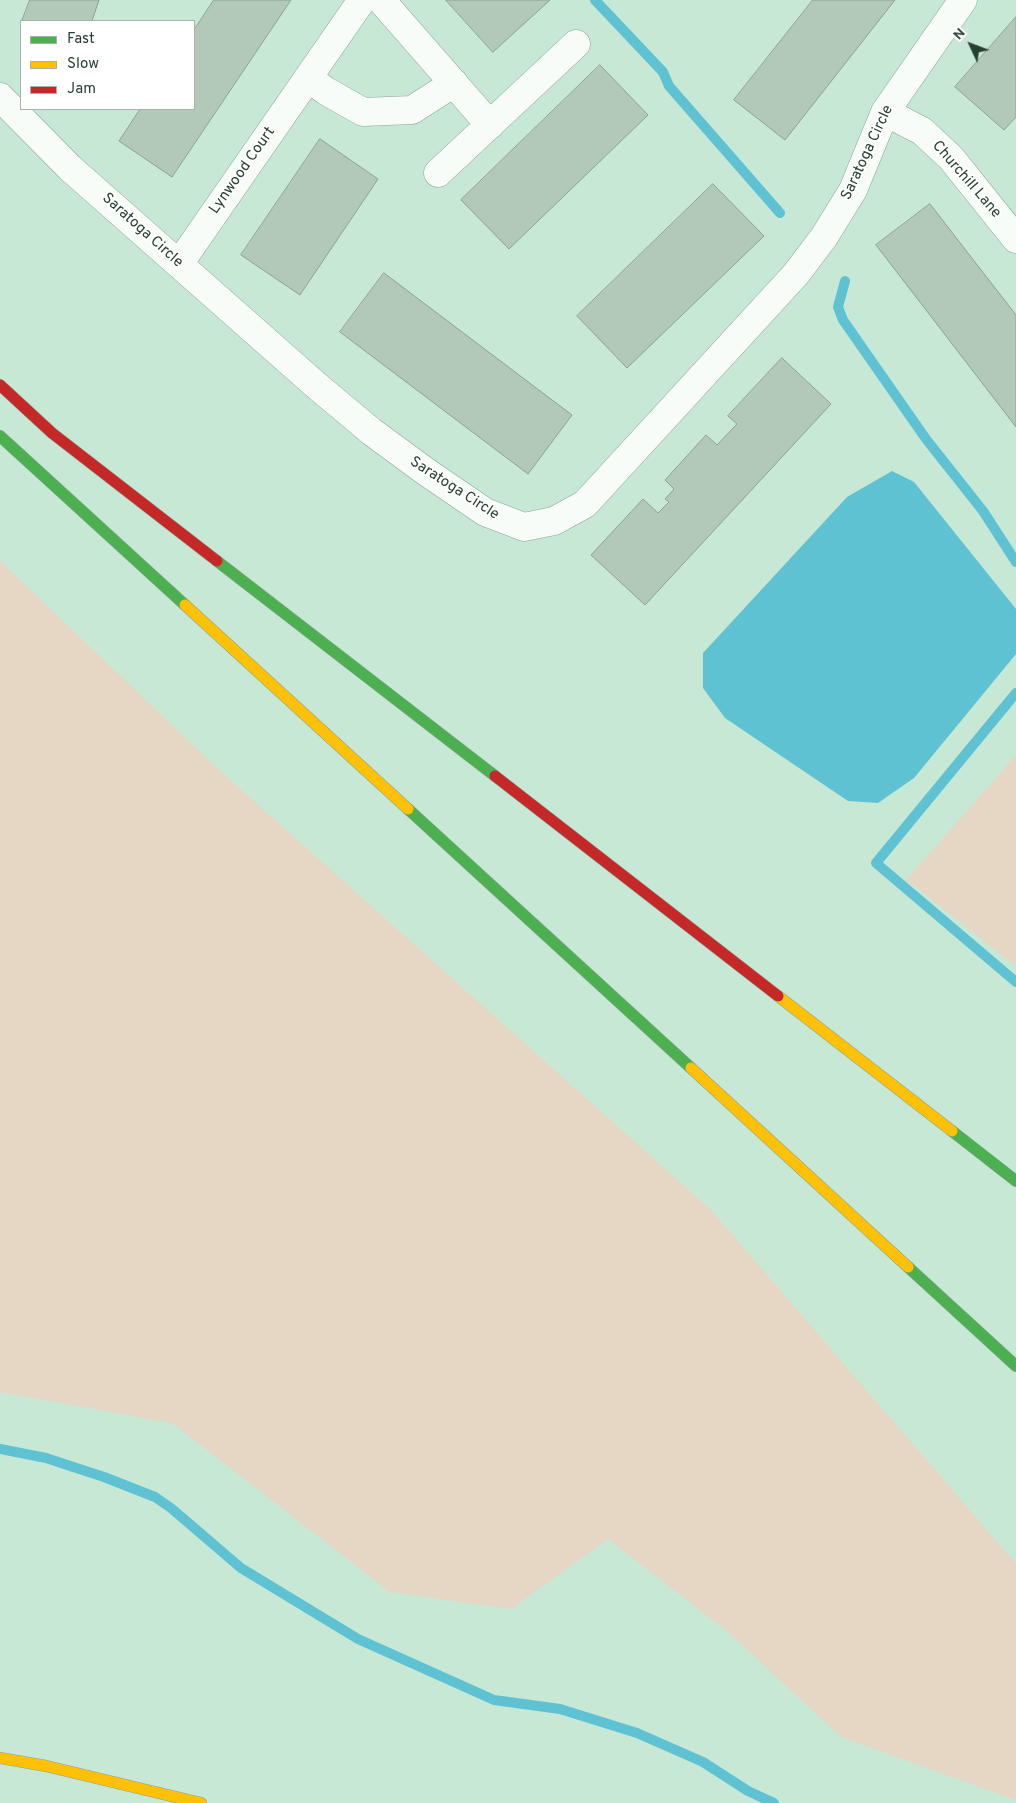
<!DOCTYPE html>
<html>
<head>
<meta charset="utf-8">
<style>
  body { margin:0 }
  #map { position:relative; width:1016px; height:1803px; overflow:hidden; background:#c7e8d5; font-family:Overpass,sans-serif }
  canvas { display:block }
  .legend { position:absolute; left:20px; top:20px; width:175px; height:90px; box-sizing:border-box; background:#fff; border:1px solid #a9b3ad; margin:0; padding:6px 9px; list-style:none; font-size:15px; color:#274032 }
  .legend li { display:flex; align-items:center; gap:10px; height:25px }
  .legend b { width:25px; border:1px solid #a9b3ad }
  .north { position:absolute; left:946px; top:20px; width:50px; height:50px; -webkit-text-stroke:4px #fff; paint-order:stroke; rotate:313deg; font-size:14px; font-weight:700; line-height:20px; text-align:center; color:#274032 }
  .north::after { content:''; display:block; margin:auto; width:18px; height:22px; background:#274032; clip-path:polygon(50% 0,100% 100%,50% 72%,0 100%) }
</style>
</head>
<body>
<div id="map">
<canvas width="1016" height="1803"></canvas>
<ul class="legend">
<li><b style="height:6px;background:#4caf50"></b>Fast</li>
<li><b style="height:6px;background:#ffc107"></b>Slow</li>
<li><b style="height:6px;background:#c62828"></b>Jam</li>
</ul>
<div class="north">N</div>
</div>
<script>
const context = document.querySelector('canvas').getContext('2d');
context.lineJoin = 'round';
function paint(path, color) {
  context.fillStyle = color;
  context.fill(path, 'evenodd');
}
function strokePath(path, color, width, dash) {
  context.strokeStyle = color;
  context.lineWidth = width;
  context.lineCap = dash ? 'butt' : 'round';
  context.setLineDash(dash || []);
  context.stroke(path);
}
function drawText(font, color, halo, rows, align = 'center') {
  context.font = font + ' Overpass,sans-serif';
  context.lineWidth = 4;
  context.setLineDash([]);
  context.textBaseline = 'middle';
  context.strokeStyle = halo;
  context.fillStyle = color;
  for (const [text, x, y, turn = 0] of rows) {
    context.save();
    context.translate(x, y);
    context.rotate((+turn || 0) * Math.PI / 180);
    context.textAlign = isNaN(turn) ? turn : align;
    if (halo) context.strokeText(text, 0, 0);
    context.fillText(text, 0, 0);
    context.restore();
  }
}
paint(new Path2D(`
  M0 561 218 769 711 1210 1016 1564V1800L841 1737 728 1632 608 1539 511 1609 390 1592 172 1423 0 1392Z
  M1016 755V966L906 880Z`), '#e6d6c4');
paint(new Path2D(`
  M892 471 914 482 1016 609V654L914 778 878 803 848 801 725 718 703 688V653L847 497Z`), '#5ec2d2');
strokePath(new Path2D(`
  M595 0 663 72 669 86 780 213
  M845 281 838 307 843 320 926 439 983 511 1016 562
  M1016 693 876 863 1016 982
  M0 1449 46 1458 104 1477 155 1497 171 1508 241 1568 358 1639 494 1700 560 1709 637 1733 703 1762 748 1791 774 1803`), '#5ec2d2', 10);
const building = new Path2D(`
  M30 0H99L92 21H22Z
  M214 0H291L172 177 119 141 140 109H194V30Z
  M446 0H550L493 52Z
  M813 0H895L785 140 734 100Z
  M1016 17V117L1004 130 955 87Z
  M600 65 648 115 509 249 461 200Z
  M320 139 378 179 300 295 241 255Z
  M713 184 764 236 627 368 577 316Z
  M930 204 1016 315V427L876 245Z
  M384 273 572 415 528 474 340 332Z
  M782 358 831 404 645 605 591 555 643 499 658 513 669 502 665 499 674 489 665 480 706 435 717 445 737 424 728 416Z`);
paint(building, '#b3c9b7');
strokePath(building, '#8ca290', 1);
const street = new Path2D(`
  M381 0 490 125
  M308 78 326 91 363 112 412 110 454 83
  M0 97 70 168 317 386 372 432 425 471 485 512 524 527 554 521 585 504 796 274 824 237 853 190 885 112 963 0
  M885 112 922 131 951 158 1016 239
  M438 173 576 44
  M179 264 362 0`);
const fast = new Path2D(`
  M0 436 185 605
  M217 561 495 776
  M408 809 691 1068
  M952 1131 1016 1181
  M908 1267 1016 1366`);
const slow = new Path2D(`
  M185 605 408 809
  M778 996 952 1131
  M691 1068 908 1267
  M0 1758 46 1766 201 1803`);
const jam = new Path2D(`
  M0 385 52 433 217 561
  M495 776 778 996`);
strokePath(street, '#8aa496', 29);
strokePath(fast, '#8aa496', 12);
strokePath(slow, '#8aa496', 12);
strokePath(jam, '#8aa496', 12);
strokePath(street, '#f7fcf9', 28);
strokePath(fast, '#4caf50', 11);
strokePath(slow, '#ffc107', 11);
strokePath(jam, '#c62828', 11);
drawText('15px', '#274032', '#fff', [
  ["Saratoga Circle",868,153,-65],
  ["Lynwood Court",243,171,-55],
  ["Churchill Lane",966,180,49],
  ["Saratoga Circle",142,231,42],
  ["Saratoga Circle",454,489,33]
]);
</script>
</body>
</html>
